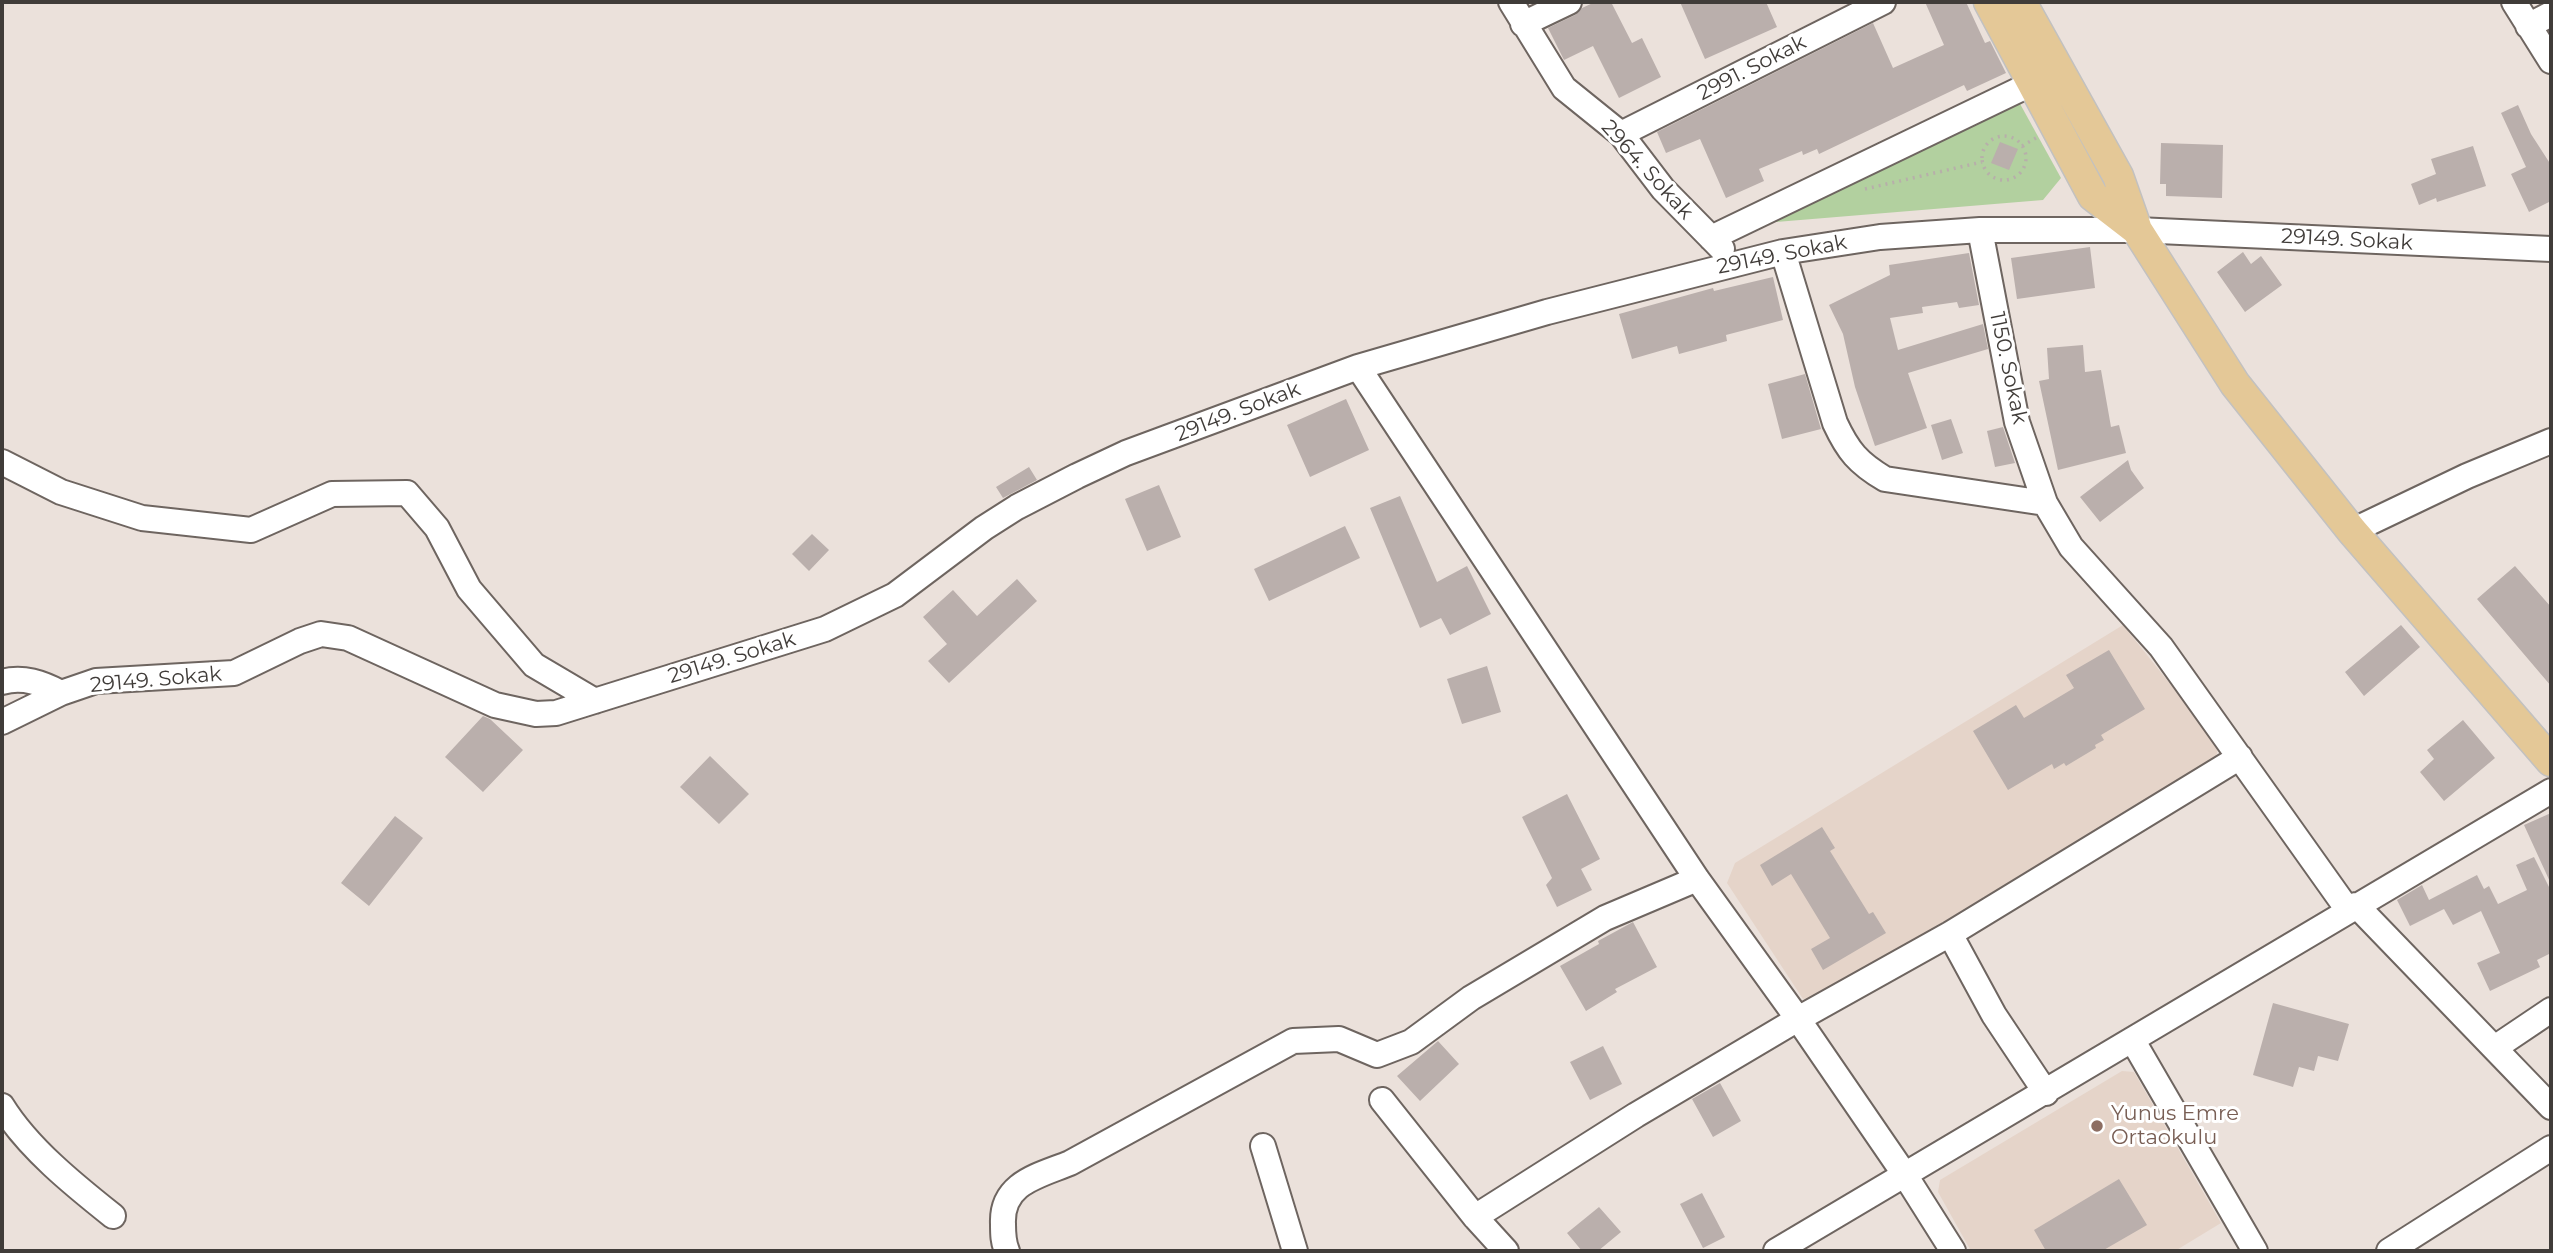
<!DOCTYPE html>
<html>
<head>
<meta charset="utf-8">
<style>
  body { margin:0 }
  #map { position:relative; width:2553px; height:1253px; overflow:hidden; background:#ebe1db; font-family:Montserrat,sans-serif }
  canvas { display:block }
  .frame { position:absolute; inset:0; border:4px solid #403c39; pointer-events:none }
</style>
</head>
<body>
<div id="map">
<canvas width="2553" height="1253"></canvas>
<div class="frame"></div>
</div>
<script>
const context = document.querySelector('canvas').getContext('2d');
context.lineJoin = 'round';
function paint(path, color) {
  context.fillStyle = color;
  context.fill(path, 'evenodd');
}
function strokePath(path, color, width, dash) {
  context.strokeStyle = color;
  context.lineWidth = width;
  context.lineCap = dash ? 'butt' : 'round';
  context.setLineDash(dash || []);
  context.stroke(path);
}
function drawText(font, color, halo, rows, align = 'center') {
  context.font = font + ' Montserrat,sans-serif';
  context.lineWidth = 6;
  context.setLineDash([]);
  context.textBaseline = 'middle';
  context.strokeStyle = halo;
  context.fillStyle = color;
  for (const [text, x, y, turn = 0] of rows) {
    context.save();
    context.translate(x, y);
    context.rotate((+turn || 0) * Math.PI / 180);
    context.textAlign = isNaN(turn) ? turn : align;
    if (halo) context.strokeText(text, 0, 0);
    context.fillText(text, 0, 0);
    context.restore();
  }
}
paint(new Path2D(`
  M2123 625 2219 745 2216 757 1821 996 1803 999 1727 883 1735 863Z
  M2122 1071 2134 1072 2221 1223 2175 1251H1971L1938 1192 1940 1180Z`), '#e5d4c9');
paint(new Path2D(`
  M2019 102 2061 178 2043 200 1776 222 1774 215Z`), '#b2d09f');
paint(new Path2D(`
  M1595 2H1611L1632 43 1642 38 1661 77 1619 98 1593 46 1564 60 1548 28 1575 15 1582 8Z
  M1680 2H1766L1777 27 1705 59Z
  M1925 2H1966L1985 43 1990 41 2006 73 1967 91 1964 85 1819 154 1817 149 1803 155 1802 151 1759 169 1764 181 1726 198 1700 139 1666 153 1657 132 1873 23 1893 68 1944 45Z
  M2518 105 2531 134 2551 165V201L2529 212 2511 174 2526 167 2501 113Z
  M2000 142 2018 149 2009 170 1991 163Z
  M2161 143 2223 145 2222 198 2166 196V184H2160Z
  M2473 146 2486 186 2437 202 2436 198 2419 205 2411 184 2436 174 2431 159Z
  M2090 247 2095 288 2017 299 2011 258Z
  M2243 252 2251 264 2261 256 2282 285 2245 312 2217 272Z
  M1969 253 1979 305 1959 308 1957 302 1922 307 1923 313 1890 318 1898 350 1983 324 1988 349 1908 373 1927 428 1875 446 1855 387 1843 334 1829 305 1890 275 1889 265Z
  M1773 277 1783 320 1726 335 1727 341 1679 354 1677 346 1632 359 1619 314 1713 288 1714 291Z
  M2083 345 2085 372 2101 370 2111 427 2119 425 2126 453 2058 470 2039 381 2049 379 2047 348Z
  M1805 374 1821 429 1782 439 1768 384Z
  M1346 399 1369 450 1310 477 1287 425Z
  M1951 419 1963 453 1942 460 1931 425Z
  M2003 427 2015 463 1995 467 1987 431Z
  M2128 460 2131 470 2144 488 2100 522 2080 497Z
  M1029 467 1037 480 1003 498 996 487Z
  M1159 485 1181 537 1147 551 1125 499Z
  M1400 496 1437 582 1467 566 1491 614 1450 635 1441 618 1420 628 1370 508Z
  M1345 526 1360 558 1269 601 1254 569Z
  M812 534 829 550 809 571 792 554Z
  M2515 566 2551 607V686L2477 599Z
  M1017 579 1037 601 949 683 928 661 947 644 923 617 953 590 977 616Z
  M2401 625 2420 647 2364 696 2345 672Z
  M2109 650 2145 709 2101 735 2104 740 2095 745 2096 748 2066 766 2064 763 2054 769 2052 764 2008 790 1973 731 2016 705 2024 718 2074 688 2066 675Z
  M1487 666 1501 712 1462 724 1447 679Z
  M483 716 490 719 523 750 483 792 445 757Z
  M2463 720 2495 758 2444 801 2420 772 2434 759 2427 750Z
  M710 756 749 794 719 824 680 787Z
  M1567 794 1600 859 1581 869 1592 890 1557 907 1546 885 1552 878 1522 817Z
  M2551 813V884L2524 825Z
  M395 816 423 838 369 906 341 883Z
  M1822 827 1835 848 1830 851 1869 914 1873 912 1886 933 1823 970 1811 949 1830 938 1791 874 1772 886 1760 865Z
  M2534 857 2551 891V953L2537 960 2540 967 2490 991 2477 963 2500 953 2481 911 2453 925 2444 909 2410 926 2397 900 2422 885 2429 900 2477 875 2484 889 2489 886 2498 904 2527 890 2516 865Z
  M1633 922 1657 967 1615 989 1617 992 1586 1011 1560 966 1599 944 1598 941Z
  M2273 1003 2349 1024 2338 1061 2318 1056 2314 1071 2299 1067 2293 1087 2253 1075Z
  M1438 1041 1459 1064 1420 1101 1397 1076Z
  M1603 1046 1622 1084 1590 1100 1570 1062Z
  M1720 1083 1741 1121 1713 1137 1692 1099Z
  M2119 1179 2147 1225 2102 1251H2046L2034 1230Z
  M1702 1193 1725 1237 1703 1248 1680 1204Z
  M1599 1207 1621 1232 1598 1251H1582L1567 1233Z`), '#baafac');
const minor = new Path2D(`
  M1511 2 1564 88 1621 134 1663 189 1722 249
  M2514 2 2551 61
  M1523 24 1569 2
  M2528 26 2551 14
  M1621 134 1883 2
  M1980 230 2017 422 2045 503
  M1711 238 2033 83
  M1783 252 1835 423C1848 451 1858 463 1885 479L2045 503 2071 547 2161 647 2348 910
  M1358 367 1697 879 1798 1019 1905 1175 1953 1251
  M2 462 61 492 142 518 251 530 332 494 407 493 437 528 469 589 534 665 595 701
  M2352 531 2467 476 2551 441
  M2 682C23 676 42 683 61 693
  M2 722 61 693 96 681 234 673 300 641 321 634 348 638 495 705 536 714 556 713 825 629 895 595 984 528 1017 507 1077 476 1126 453 1358 367 1547 312 1783 252 1880 237 1980 230H2137L2551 249
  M2356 905 2551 1107
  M1950 934 1994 1015 2046 1093
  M2133 1041 2255 1251
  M2496 1047 2551 1010
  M1382 1100 1475 1217 1506 1251
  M2 1106C28 1148 74 1185 113 1216
  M1263 1146 1295 1251
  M1475 1217 1636 1115 1798 1019 1950 934 2240 757
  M1007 1251C1003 1242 1003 1234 1003 1224 1001 1183 1038 1176 1070 1163L1293 1041 1339 1039 1377 1055 1411 1042 1471 998 1605 918 1697 879
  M1776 1251 2551 791
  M2389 1251 2551 1148`);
const major = new Path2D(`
  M1989 2 2093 196 2137 230
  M2021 2 2118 176 2137 230 2235 384 2352 531 2551 761`);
strokePath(minor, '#6e6560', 28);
strokePath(major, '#c2c1c0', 33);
strokePath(new Path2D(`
  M1982 158a22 22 0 1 1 44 0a22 22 0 1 1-44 0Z
  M2022 146 2036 138
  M1865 189 1982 162`), '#b7afaa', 3.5, [2, 5]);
strokePath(minor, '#fff', 24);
strokePath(major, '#e4c897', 30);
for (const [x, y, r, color] of [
  [2097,1126,7,"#8d6e63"]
]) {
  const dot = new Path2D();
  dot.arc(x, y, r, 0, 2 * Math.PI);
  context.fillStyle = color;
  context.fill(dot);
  strokePath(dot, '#fff', 2.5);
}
drawText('21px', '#403c39', '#fff', [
  ["2991. Sokak",1752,68,-27],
  ["2964. Sokak",1647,170,48],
  ["29149. Sokak",2347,240,3],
  ["29149. Sokak",1782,255,-11],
  ["1150. Sokak",2008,368,78],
  ["29149. Sokak",1238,412,-21],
  ["29149. Sokak",732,658,-17],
  ["29149. Sokak",156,680,-5]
]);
drawText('21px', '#785e54', '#fff', [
  ["Yunus Emre",2111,1114],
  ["Ortaokulu",2111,1138]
], 'left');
</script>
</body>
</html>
